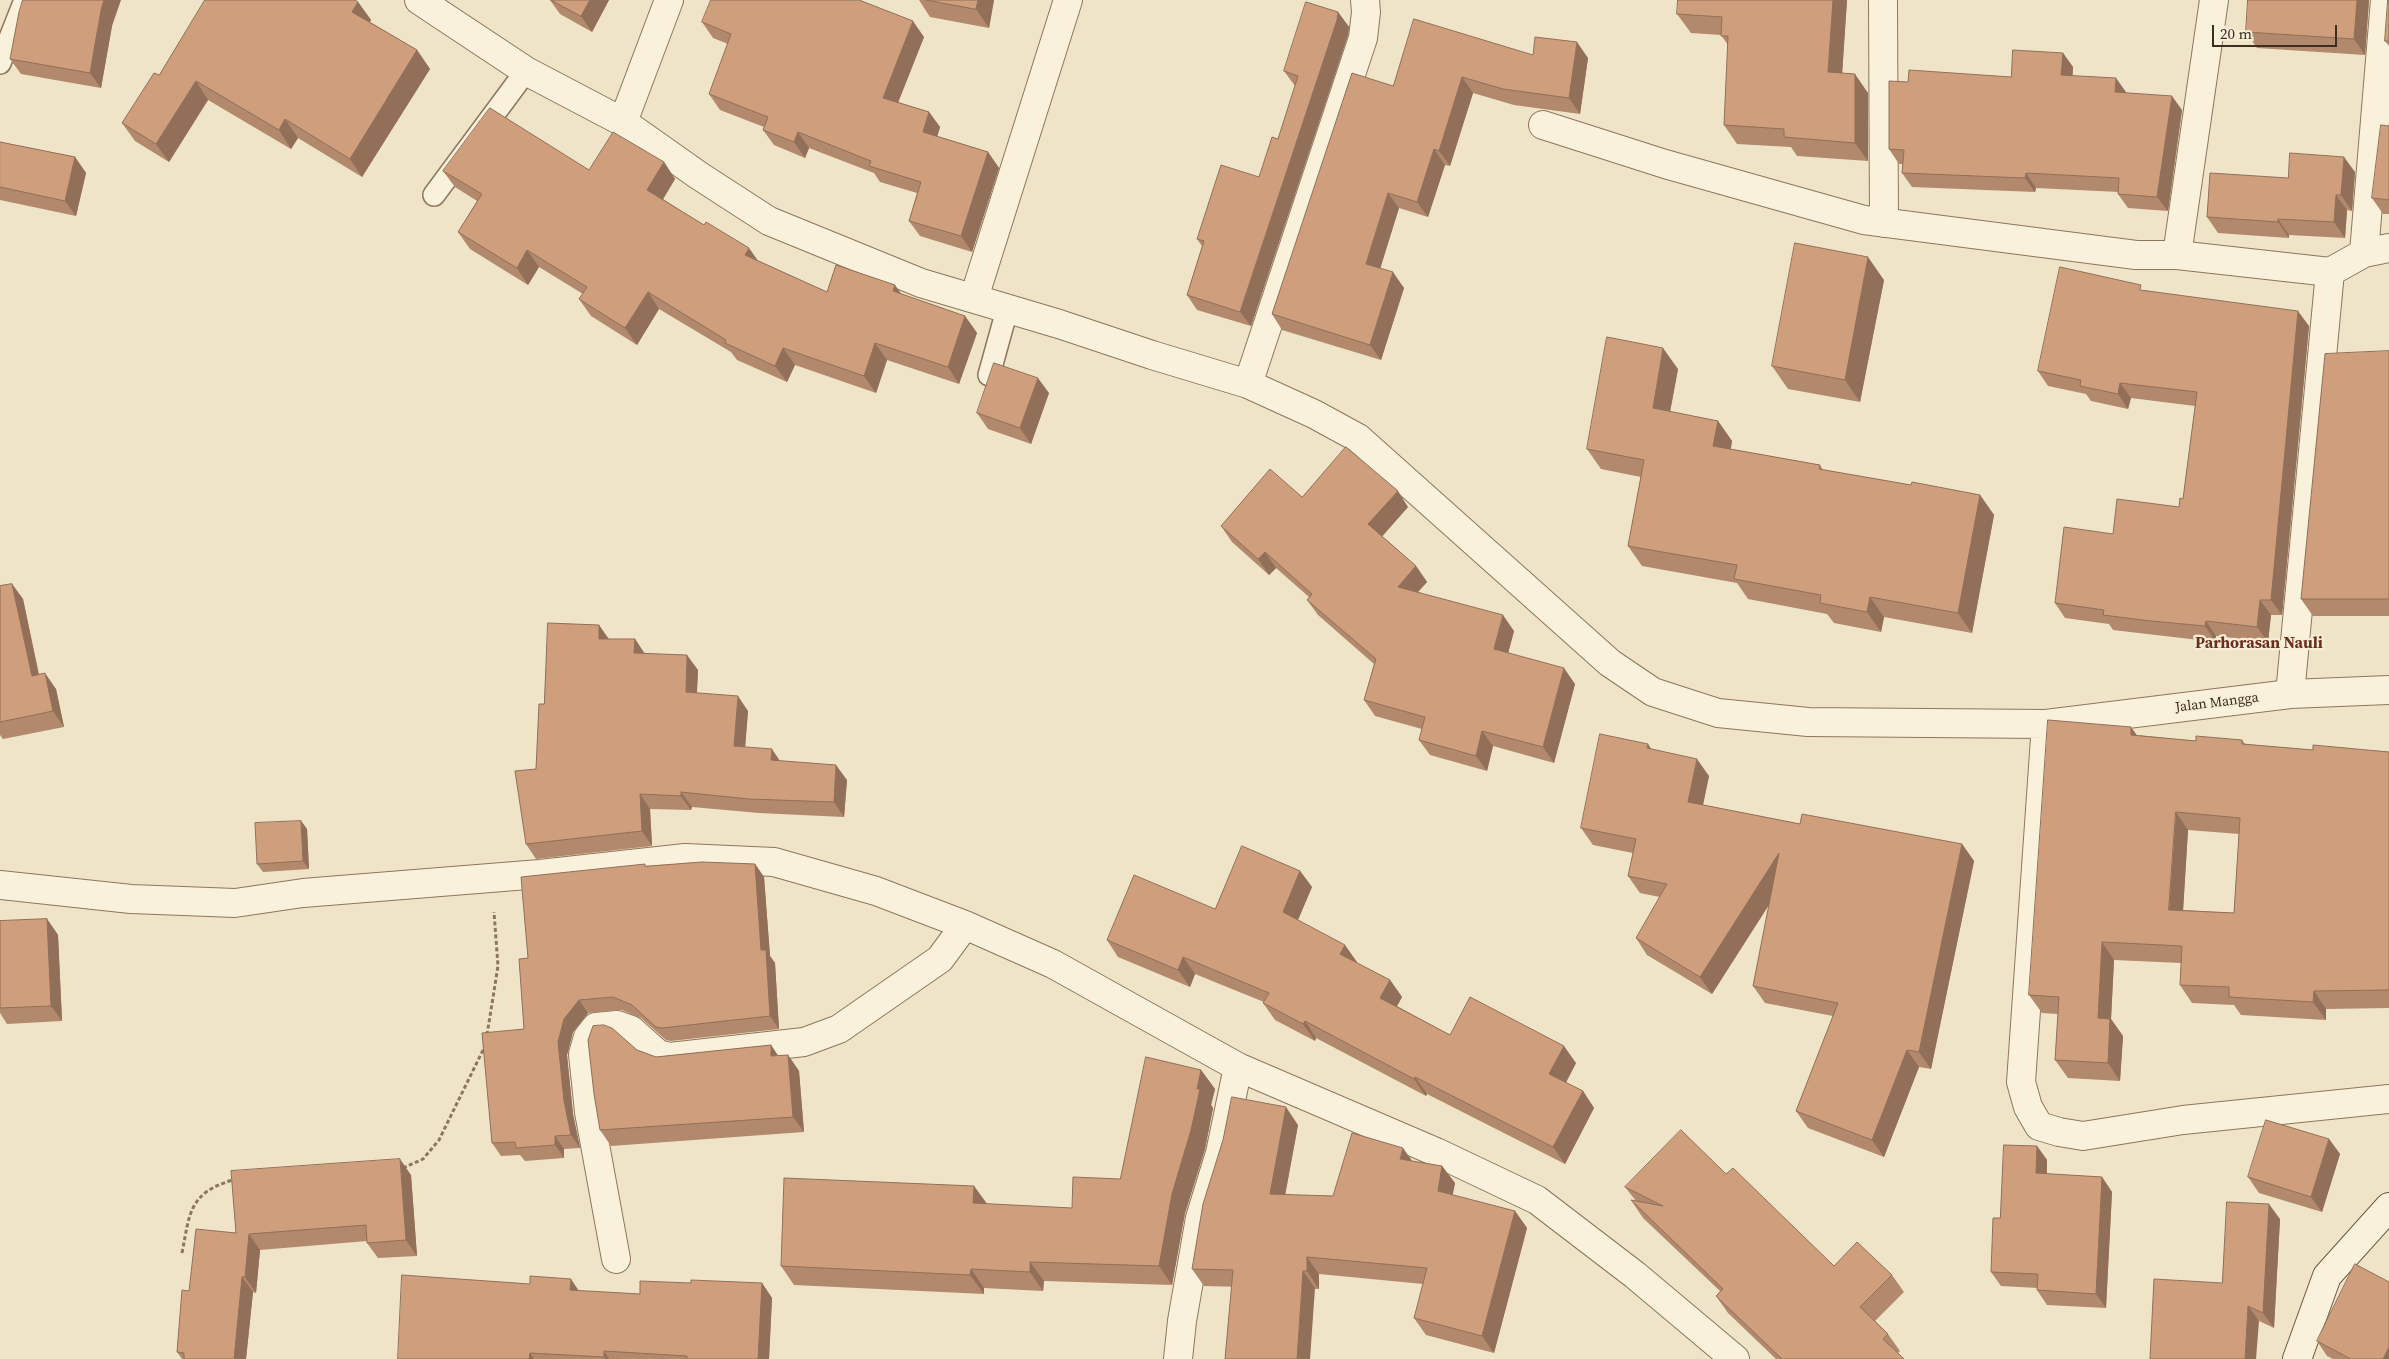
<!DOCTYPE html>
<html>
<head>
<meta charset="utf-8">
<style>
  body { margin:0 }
  #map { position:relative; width:2389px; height:1359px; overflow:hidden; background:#f0e4c8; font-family:"Source Serif 4",serif }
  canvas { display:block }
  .scale { position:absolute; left:2212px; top:25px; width:125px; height:22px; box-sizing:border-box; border:2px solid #3d2e20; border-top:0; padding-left:6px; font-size:15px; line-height:18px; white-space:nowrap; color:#3d2e20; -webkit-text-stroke:4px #f7eed8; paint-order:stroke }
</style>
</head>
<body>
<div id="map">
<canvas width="2389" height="1359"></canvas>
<div class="scale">20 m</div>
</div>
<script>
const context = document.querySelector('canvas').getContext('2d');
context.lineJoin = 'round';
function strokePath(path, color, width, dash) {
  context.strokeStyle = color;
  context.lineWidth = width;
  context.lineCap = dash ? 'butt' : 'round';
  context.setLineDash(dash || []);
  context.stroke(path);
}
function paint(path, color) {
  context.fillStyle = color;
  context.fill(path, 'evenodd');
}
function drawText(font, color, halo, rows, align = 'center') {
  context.font = font + ' "Source Serif 4",serif';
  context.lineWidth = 4.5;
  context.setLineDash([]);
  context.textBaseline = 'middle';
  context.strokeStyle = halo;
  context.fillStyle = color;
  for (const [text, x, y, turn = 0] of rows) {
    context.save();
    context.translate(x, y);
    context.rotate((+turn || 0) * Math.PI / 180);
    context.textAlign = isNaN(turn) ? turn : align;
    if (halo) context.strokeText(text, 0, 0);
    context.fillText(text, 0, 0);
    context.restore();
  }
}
const lane = new Path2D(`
  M0 63 25 0
  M434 195 526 71
  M989 375 1007 310`);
const street = new Path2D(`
  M419 0 526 71 623 122 698 175 769 221 921 283 1059 324 1152 355 1248 384 1314 414 1358 438 1610 663 1653 692 1718 713 1808 722 2046 724 2290 694 2389 690
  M1883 0 1884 223
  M623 122 669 0
  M1543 125 1665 164 1864 220 2136 255H2177L2330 272 2364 253 2389 248
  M2364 253 2385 0
  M2177 255 2214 0
  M974 298 1068 0
  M1248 384 1363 38 1366 12 1365 0
  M2290 694 2330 272
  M2046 724 2021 1082 2028 1107 2039 1126 2059 1132 2083 1136 2183 1120 2389 1099
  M0 885 131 899 235 903 303 893 540 874 685 858 774 862 876 891 965 925 1053 964 1238 1067 1436 1152 1537 1200 1635 1275 1735 1359
  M616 1259 589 1112 583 1054 588 1037 596 1027 617 1025 631 1030 658 1054 670 1057 804 1042 839 1029 940 959 965 925
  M1178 1359 1182 1321 1200 1218 1220 1153 1238 1067`);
const secondary = new Path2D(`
  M2297 1359 2327 1276 2389 1207`);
strokePath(lane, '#8d765c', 24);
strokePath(street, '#8d765c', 30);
strokePath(secondary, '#6f573f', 30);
strokePath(new Path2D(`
  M487 1035 498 966 494 912
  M403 1168 423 1159 439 1140 485 1046
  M182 1253C190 1212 189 1193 233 1180`), '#8d765c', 3, [4, 2.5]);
strokePath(lane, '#faf1dc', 21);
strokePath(street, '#faf1dc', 28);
strokePath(secondary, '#faf1dc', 28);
paint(new Path2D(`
  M550 0H609L592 32 560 14Z
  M919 0H994L989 28 930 17Z
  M1847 0 1842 73 1868 93V161L1797 156 1791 147 1737 144 1724 125 1728 45 1721 35 1691 33 1677 14Z
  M2369 0 2365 55 2257 48 2246 32Z
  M2389 0V46L2385 41Z
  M358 2 371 20 370 22 417 50 430 69 362 177 298 138 291 149 208 100 169 162 135 141 122 123 159 75Z
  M1338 12 1349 27 1348 35 1251 326 1197 310 1187 295 1202 246 1197 239 1259 177 1278 139 1295 86 1284 71Z
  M702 22 924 37 898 102 929 112 940 127 937 136 988 152 999 168 972 252 920 236 909 221 917 193 880 182 874 173 809 148 805 158 774 145 763 130 764 127 720 110 709 94 728 44 713 38Z
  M112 26 101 88 21 74 10 59Z
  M2063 53 2073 67 2072 76 2182 110 2168 211 2128 208 2118 194 2119 192 2036 188 2035 192 1912 187 1902 173 1903 164H1899L1889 149 1908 82 2011 77Z
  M1533 55 1588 58 1580 114 1514 105 1473 93 1450 166 1445 165 1428 217 1399 208 1380 268 1404 288 1381 360 1282 330 1272 314 1393 86Z
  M2389 126V214H2383L2372 198Z
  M0 142 75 157 86 173 76 216 0 200Z
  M664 162 675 179 663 199 757 260 827 292 901 294 965 316 977 333 959 384 887 360 876 393 795 365 787 382 737 360 731 352 659 309 637 345 591 316 579 299 583 294 539 267 528 285 470 249 458 232 477 201 455 187 443 171 589 170Z
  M2355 172 2352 211 2347 210 2345 238 2289 235V238L2218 233 2207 217 2288 178Z
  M1884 280 1860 402 1788 389 1772 366Z
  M2145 290 2309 326 2282 615H2271L2268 642 2216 636V642L2113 630 2109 624 2065 618 2055 603 2113 534 2179 507 2183 499 2195 406 2131 398 2128 409 2091 401 2086 394 2048 386 2038 371Z
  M2389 351V616H2313L2301 599Z
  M1678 369 1670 412 1718 421 1732 441 1731 449 1820 465 1823 470 1911 485 1980 495 1994 515 1972 633 1884 617 1881 632 1834 623 1827 614 1748 599 1737 583 1642 566 1628 546 1641 477 1601 469 1587 449Z
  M1049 393 1031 444 988 429 977 413Z
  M1302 497 1408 507 1382 536 1416 566 1427 582 1418 592 1514 631 1508 653 1575 684 1554 763 1493 746 1487 771 1430 755 1419 740 1422 729 1375 716 1364 700 1374 664 1318 615 1307 600 1309 597 1276 568 1269 575 1232 542 1221 526Z
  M12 584 23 599 39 674 56 689 64 727 3 739 0 735V586Z
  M599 625 609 639H635L644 653 698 670 697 693 748 711 745 747 780 761 847 780 844 817 759 813 692 807 691 810 650 809 652 846 536 859 526 844 544 704Z
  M2137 735 2196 741 2242 740 2245 744 2313 750 2389 752V1008L2326 1009V1020L2241 1015 2234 1005 2192 1003 2180 985 2181 963 2114 960 2111 1019 2123 1036 2120 1081 2068 1078 2055 1060 2058 1014 2042 1013 2029 995ZM2188 830 2239 834 2234 913 2183 910Z
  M1652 750 1709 776 1703 805 1800 824 1962 844 1974 861 1931 1069 1919 1067 1884 1157 1808 1128 1796 1111 1833 1016 1765 1003 1753 986 1769 905 1712 994 1647 955 1636 938 1660 897 1640 893 1628 876 1633 853 1593 845 1581 828Z
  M301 821 307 829 309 869 263 872 257 864Z
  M755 864 764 877 770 956 775 963 779 1029 671 1041 666 1040 641 1018 622 1010 588 1013 573 1032 567 1055 573 1114 580 1148 564 1149V1158L525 1161 520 1155 501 1156 492 1143 524 1029 528 958 646 866Z
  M1300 871 1312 887 1298 920 1357 962V963L1390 980 1402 997 1397 1006 1450 1035 1576 1063 1566 1083 1583 1091 1594 1108 1565 1164 1427 1094 1426 1096 1316 1038 1315 1041 1275 1020 1263 1003 1264 1002 1195 974 1190 987 1118 957 1107 940 1215 909Z
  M47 919 58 935 62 1021 7 1024 0 1013V921Z
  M771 1045 778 1056 788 1055 799 1071 804 1132 611 1146 600 1130 637 1050 656 1057Z
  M1201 1070 1215 1089 1211 1105 1213 1108 1205 1149 1185 1213 1172 1285 1044 1281 1043 1291 984 1288V1294L794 1285 781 1266 974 1186 986 1204 1072 1208 1120 1179Z
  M1298 1125 1285 1195 1333 1196 1412 1161 1442 1166 1455 1183 1452 1195 1515 1211 1527 1228 1494 1353 1426 1335 1414 1318 1423 1284 1319 1274V1289L1204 1286 1192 1269Z
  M2329 1139 2340 1154 2322 1212 2259 1193 2248 1177Z
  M2037 1146 2047 1160V1174L2102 1177 2112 1192 2106 1308 2047 1305 2037 1290 2038 1288 2001 1286 1991 1272 2000 1218Z
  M1726 1174 1834 1266 1892 1275 1904 1292 1875 1321 1888 1334 1900 1351 1898 1353 1904 1359H1776L1728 1313 1716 1296 1720 1291 1643 1218 1631 1200 1636 1201 1625 1187Z
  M411 1175 417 1256 378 1258 367 1243V1241L260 1250 256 1293 253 1292 246 1359H182L177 1352 236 1233Z
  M2280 1219 2274 1328 2259 1321 2222 1283Z
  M691 1283H762L772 1298 769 1359H398L579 1291 640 1294Z
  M2317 1341 2389 1359H2333L2327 1356Z`), '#b2896c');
paint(new Path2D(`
  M104 0H121L112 26 101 88 90 73 101 10Z
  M590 0H609L592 32 581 16Z
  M978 0H994L989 28 976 9Z
  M1833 0H1847L1841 91 1828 72Z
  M2357 0H2369L2365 55 2354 39Z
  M358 2 371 20 365 30 352 12Z
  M1338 12 1349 27 1348 35 1251 326 1240 312Z
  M913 21 924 37 894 113 883 98Z
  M1577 42 1588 58 1580 114 1569 98Z
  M417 50 430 69 362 177 350 159Z
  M2063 53 2073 67 2072 89 2061 75Z
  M1855 74 1868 93V161L1855 143Z
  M1462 77 1473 93 1450 166 1439 151Z
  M2116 78 2126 92 2125 106 2115 92Z
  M196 81 208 100 169 162 156 144Z
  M2172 96 2182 110 2168 211 2157 197Z
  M929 112 940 127 934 148 923 132Z
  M285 119 298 138 291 149 279 130Z
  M798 132 809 148 805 158 794 142Z
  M1434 149 1445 165 1428 217 1417 202Z
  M988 152 999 168 972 252 961 236Z
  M75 157 86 173 76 216 65 201Z
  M2344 157 2355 172 2352 211 2341 195Z
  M664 162 675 179 659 206 647 190Z
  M2026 173 2036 188 2035 192 2025 178Z
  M1388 193 1399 208 1377 279 1366 264Z
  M2336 195 2347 210 2345 238 2334 222Z
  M2278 219 2289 235V238L2278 222Z
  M749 248 761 265 745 255Z
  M527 250 539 267 528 285 517 268Z
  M1868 257 1884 280 1860 402 1845 380Z
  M1393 272 1404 288 1381 360 1370 345Z
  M895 285 907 302 893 291Z
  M648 292 659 309 637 345 625 328Z
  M2298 311 2309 326 2282 615 2271 600Z
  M965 316 977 333 959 384 948 367Z
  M875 343 887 360 876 393 864 376Z
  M783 348 795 365 787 382 775 366Z
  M1663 348 1678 369 1667 428 1653 408Z
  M1038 378 1049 393 1031 444 1020 428Z
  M2120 383 2131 398 2128 409 2118 394Z
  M1718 421 1732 441 1727 466 1713 446Z
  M1398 491 1408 507 1379 540 1368 524Z
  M1980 495 1994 515 1972 633 1958 613Z
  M1265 552 1276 568 1269 575 1258 559Z
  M1416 566 1427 582 1409 602 1398 587Z
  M12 584 23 599 42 691 32 676Z
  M1870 597 1884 617 1881 632 1867 612Z
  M2260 600 2271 615 2268 642 2257 627Z
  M1503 615 1514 631 1505 665 1494 649Z
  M2206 621 2216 636V642L2205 626Z
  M599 625 609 640 599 639Z
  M635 639 645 654 634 653Z
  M687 655 698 670 696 707 686 692Z
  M1564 668 1575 684 1554 763 1543 747Z
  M45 673 56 689 64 727 53 711Z
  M738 696 748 711 744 761 734 746Z
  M2131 727 2144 745 2131 735Z
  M1482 731 1493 746 1487 771 1476 756Z
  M1648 744 1659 761 1647 748Z
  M772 749 782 764 771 760Z
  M1697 759 1709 776 1700 819 1688 802Z
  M836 765 847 780 844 817 834 802Z
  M681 792 692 807 691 810 681 796Z
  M640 794 650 809 652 846 642 831Z
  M2176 812 2188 830 2182 928 2169 910Z
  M301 821 307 829 309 869 303 861Z
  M1962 844 1974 861 1931 1069 1919 1052Z
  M1779 853 1791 870 1712 994 1700 977Z
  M755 864 764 877 770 956 775 963 779 1029 770 1016 761 950Z
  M1300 871 1312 887 1294 929 1283 912Z
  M47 919 58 935 62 1021 51 1006Z
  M2102 942 2114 960 2111 1019 2123 1036 2120 1081 2108 1063 2098 1018Z
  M1345 945 1357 962 1352 971 1340 954Z
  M1183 957 1195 974 1190 987 1178 970Z
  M1390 980 1402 997 1392 1015 1380 998Z
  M2314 991 2326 1009V1020L2313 1002Z
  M579 1000 588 1013 573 1032 567 1055 573 1114 580 1148 571 1135 564 1101 558 1042 564 1019Z
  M1305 1021 1316 1038 1315 1041 1303 1024Z
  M771 1045 781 1060 771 1056Z
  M1564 1046 1576 1063 1561 1091 1549 1074Z
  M1907 1050 1919 1067 1884 1157 1872 1140Z
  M788 1055 799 1071 804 1132 793 1117Z
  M1201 1070 1215 1089 1211 1105 1213 1108 1205 1149 1185 1213 1172 1285 1159 1266 1172 1194Z
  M1415 1077 1427 1094 1426 1096 1414 1079Z
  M1583 1091 1594 1108 1565 1164 1553 1147Z
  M1286 1107 1298 1125 1282 1212 1270 1194Z
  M555 1136 564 1149V1158L555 1145Z
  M2329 1139 2340 1154 2322 1212 2311 1197Z
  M2037 1146 2047 1160 2046 1188 2036 1173Z
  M1403 1148 1415 1165 1400 1159Z
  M400 1159 411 1175 417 1256 406 1240Z
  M1442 1166 1455 1183 1450 1209 1438 1191Z
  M2102 1177 2112 1192 2106 1308 2096 1294Z
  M974 1186 988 1205 973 1203Z
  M2269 1204 2280 1219 2274 1328 2263 1313Z
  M1515 1211 1527 1228 1494 1353 1482 1336Z
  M249 1234 260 1250 256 1293 245 1277Z
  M1307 1257 1319 1274V1289L1307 1271Z
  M1030 1262 1044 1281 1043 1291 1030 1272Z
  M971 1269 984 1288V1294L970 1275Z
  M1303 1271 1315 1288 1310 1359H1297Z
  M242 1277 253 1292 246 1359H234Z
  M571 1279 581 1294 570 1290Z
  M762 1283 772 1298 769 1359H758Z
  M2248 1306 2259 1321 2256 1359H2245Z
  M2389 1347V1359H2383Z
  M604 1351 609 1359H605L604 1357Z
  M530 1353 534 1359H529Z`), '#916f58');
const building = new Path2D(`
  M23 0H104L101 10 90 73 10 59 19 12Z
  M205 0H355L358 2 352 12 417 50 350 159 285 119 279 130 196 81 156 144 122 123 154 73 159 75Z
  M551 0H590L581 16Z
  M711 0H859L913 21 883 98 929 112 923 132 988 152 961 236 909 221 921 182 869 166 871 161 798 132 794 142 763 130 768 117 709 94 731 34 702 22Z
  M926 0H978L976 9Z
  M1678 0H1833L1828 72 1855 74V143L1784 137V129L1724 125 1728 36H1721L1722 17 1677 14Z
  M2248 0H2357L2354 39 2246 32Z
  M2388 0H2389V41H2385Z
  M1306 2 1338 12 1337 20 1240 312 1187 295 1204 241 1197 239 1221 165 1259 177 1272 137 1278 139 1298 76 1284 71Z
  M1414 19 1533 55 1535 37 1577 42 1569 98 1503 89 1462 77 1439 151 1434 149 1417 202 1388 193 1366 264 1393 272 1370 345 1272 314 1352 73 1393 86Z
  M2013 50 2063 53 2061 75 2116 78 2115 92 2172 96 2157 197 2118 194 2119 178 2026 173 2025 178 1902 173 1904 150 1889 149V81L1908 82 1909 70 2011 77Z
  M490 108 589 170 613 132 664 162 647 190 704 225 706 222 749 248 745 255 827 292 836 265 895 285 893 291 965 316 948 367 875 343 864 376 783 348 775 366 725 343 726 340 648 292 625 328 579 299 587 287 527 250 517 268 458 232 482 194 443 171Z
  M2381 125 2389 126V200L2372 198Z
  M0 142 75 157 65 201 0 187Z
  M2290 153 2344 157 2341 195H2336L2334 222 2278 219V222L2207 217 2210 173 2288 178Z
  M1795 243 1868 257 1845 380 1772 366Z
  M2060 267 2141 285 2140 290 2298 311 2271 600H2260L2257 627 2206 621 2205 626 2151 621 2103 615 2104 610 2055 603 2064 527 2113 534 2117 499 2179 507 2180 498 2183 499 2197 392 2120 383 2118 394 2080 386 2081 380 2038 371Z
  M1607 337 1663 348 1653 408 1718 421 1713 446 1820 465 1819 469 1911 485 1912 482 1980 495 1958 613 1870 597 1867 612 1820 603 1821 595 1734 579 1737 565 1628 546 1644 460 1587 449Z
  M2389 351V599H2301L2325 354Z
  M994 363 1038 378 1020 428 977 413Z
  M1346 447 1398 491 1368 524 1416 566 1398 587 1503 615 1494 649 1564 668 1543 747 1482 731 1476 756 1419 740 1425 717 1364 700 1376 659 1307 600 1312 594 1265 552 1258 559 1221 526 1270 469 1302 497Z
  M12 584 32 676 45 673 53 711 0 722V586Z
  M548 623 599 625V639H635L634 653 687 655 686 692 738 696 734 746 772 749 771 760 836 765 834 802 749 799 681 792V796L640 794 642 831 526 844 515 771 536 769 539 704H544Z
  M2048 720 2131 727V735L2196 741V736L2242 740V744L2313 750V745L2389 752V990L2314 991 2313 1002 2229 997V987L2180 985 2182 946 2102 942 2098 1018 2110 1019 2108 1063 2055 1060 2059 997 2029 995ZM2176 812 2240 818 2234 913 2169 910Z
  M1600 734 1648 744 1647 748 1697 759 1688 802 1800 824 1802 814 1962 844 1919 1052 1907 1050 1872 1140 1796 1111 1838 1003 1753 986 1779 853 1700 977 1636 938 1667 884 1628 876 1636 839 1581 828Z
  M301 821 303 861 257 864 255 823Z
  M1242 846 1300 871 1283 912 1345 945 1340 954 1390 980 1380 998 1450 1035 1470 997 1564 1046 1549 1074 1583 1091 1553 1147 1415 1077 1414 1079 1305 1021 1303 1024 1263 1003 1269 993 1183 957 1178 970 1107 940 1134 875 1215 909Z
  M702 862 755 864 761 950H766L770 1016 662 1028 656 1027 632 1005 613 997 579 1000 564 1019 558 1042 564 1101 571 1135 555 1136V1145L516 1148 515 1142 492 1143 482 1033 524 1029 519 959 528 958 521 877 645 864V866Z
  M47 919 51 1006 0 1008V921Z
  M604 1025 612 1028 637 1050 656 1057 771 1045V1056L788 1055 793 1117 600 1130 594 1094 588 1040 593 1026Z
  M1146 1057 1201 1070 1197 1089H1200L1191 1130 1172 1194 1159 1266 1030 1262V1272L971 1269 970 1275 781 1266 784 1178 974 1186 973 1203 1072 1208 1073 1177 1120 1179Z
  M1232 1097 1286 1107 1270 1194 1333 1196 1352 1133 1403 1148 1400 1159 1442 1166 1438 1191 1515 1211 1482 1336 1414 1318 1427 1268 1307 1257V1271H1303L1297 1359H1225L1233 1270 1192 1269 1203 1204 1223 1140Z
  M2266 1120 2329 1139 2311 1197 2248 1177Z
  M1681 1130 1726 1174 1733 1168 1834 1266 1857 1242 1892 1275 1860 1307 1888 1334 1883 1339 1904 1359H1782L1716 1296 1723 1289 1631 1200 1663 1206 1625 1187Z
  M2004 1145 2037 1146 2036 1173 2102 1177 2096 1294 2037 1290 2038 1274 1991 1272 1993 1218H2000Z
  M400 1159 406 1240 367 1243 366 1225 249 1234 245 1277H242L234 1359H184V1353L177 1352 182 1290 189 1291 196 1229 236 1233 231 1171Z
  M2227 1202 2269 1204 2263 1313 2248 1306 2245 1359H2150L2154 1279 2222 1283Z
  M2355 1264 2389 1282V1347L2383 1359H2351L2317 1341Z
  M402 1275 530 1284V1276L571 1279 570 1290 640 1294V1281L691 1283V1280L762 1283 758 1359H687V1356L604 1351V1357L530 1353 529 1359H398Z`);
paint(building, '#cf9f7d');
strokePath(building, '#916f58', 1);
drawText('14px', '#3d2e20', '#f7eed8', [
  ["Jalan Mangga",2217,703,-7]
]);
drawText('bold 16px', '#6b2e1e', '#f7eed8', [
  ["Parhorasan Nauli",2259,644]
]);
</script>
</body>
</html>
